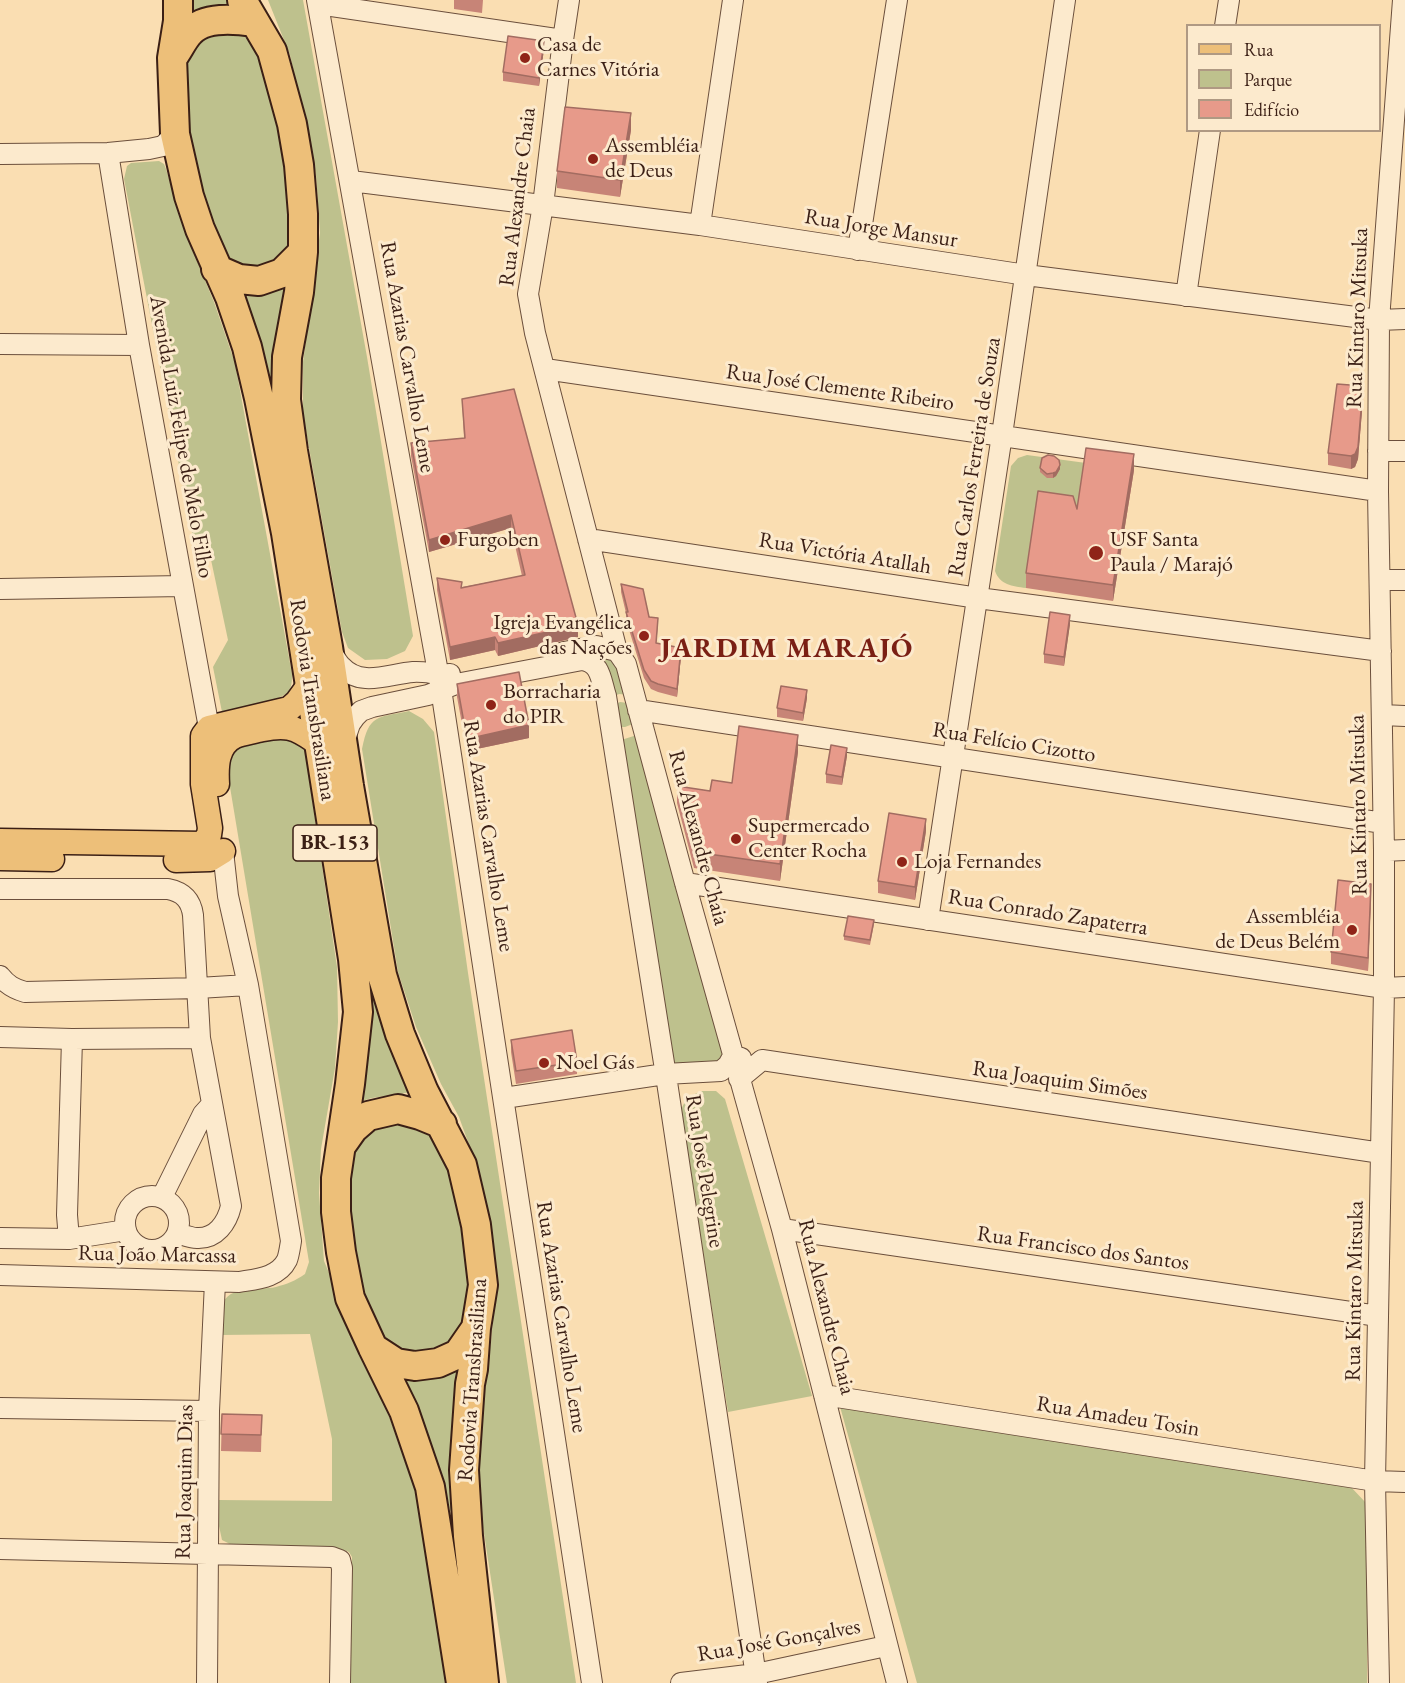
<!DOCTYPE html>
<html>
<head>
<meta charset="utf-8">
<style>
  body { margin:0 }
  #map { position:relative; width:1405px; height:1683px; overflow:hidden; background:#fadeb2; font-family:"EB Garamond",serif }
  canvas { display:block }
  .legend { position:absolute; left:1186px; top:24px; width:195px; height:108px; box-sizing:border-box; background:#fceacd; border:2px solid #af9983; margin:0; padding:8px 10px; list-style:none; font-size:18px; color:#3b1f15 }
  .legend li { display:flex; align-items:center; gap:12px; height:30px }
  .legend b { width:30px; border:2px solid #af9983 }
</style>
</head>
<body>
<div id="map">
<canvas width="1405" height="1683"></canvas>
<ul class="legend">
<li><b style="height:8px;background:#edbf79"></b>Rua</li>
<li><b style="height:16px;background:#bec18d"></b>Parque</li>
<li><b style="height:16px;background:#e79a8a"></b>Edifício</li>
</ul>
</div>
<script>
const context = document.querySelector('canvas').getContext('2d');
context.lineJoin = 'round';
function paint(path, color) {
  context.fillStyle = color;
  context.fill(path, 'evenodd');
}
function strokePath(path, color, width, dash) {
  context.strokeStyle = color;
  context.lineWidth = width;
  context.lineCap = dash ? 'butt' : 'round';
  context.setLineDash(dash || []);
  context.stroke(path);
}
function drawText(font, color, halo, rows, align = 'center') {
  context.font = font + ' "EB Garamond",serif';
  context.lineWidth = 6;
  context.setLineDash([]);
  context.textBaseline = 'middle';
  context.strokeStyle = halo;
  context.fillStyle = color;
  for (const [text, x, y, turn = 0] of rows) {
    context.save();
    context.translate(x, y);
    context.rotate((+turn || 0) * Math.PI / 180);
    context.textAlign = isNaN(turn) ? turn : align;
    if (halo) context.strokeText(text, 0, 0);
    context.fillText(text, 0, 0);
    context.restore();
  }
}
paint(new Path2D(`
  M188 0H232L235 7 188 17Z
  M268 0H303L367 357 413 636 405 651 387 659 365 660 348 648 342 632 303 414V362L320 233 316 175 290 55Z
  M234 24 259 45 282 122 294 241 277 268 226 267 205 224 179 86 192 39Z
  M159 161 164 164 166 169 181 217 195 256 214 302 235 363 292 674C292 681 292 687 288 692 279 702 236 709 222 712L213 667 228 640 210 555 193 538 124 179 127 166 131 163Z
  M289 278 277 414 238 286Z
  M1027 455 1086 463 1078 512 1038 506 1026 588C1012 586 1000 585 995 571L1011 466 1018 458Z
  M615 657 630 695 619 694 610 698 602 667 606 659Z
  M620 702 628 703 633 724 625 727H620L616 704Z
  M409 711 423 719 434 732 468 973 576 1683H507L479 1501 477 1417 491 1342 496 1284 476 1164 459 1117 441 1084 416 1027 398 972 362 749C369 714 377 718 409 711Z
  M637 735 724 1052 723 1059 716 1064 676 1068 672 1063 618 741Z
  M276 737 293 741 305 751 337 967 338 1022 335 1068 321 1149 319 1193 324 1261 389 1416 416 1493 447 1683H350L352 1557 349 1552 344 1550 234 1546 222 1540 219 1526 218 1500 332 1501V1439L310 1334 221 1335C221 1326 219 1314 222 1306 228 1284 259 1291 276 1287 287 1284 295 1281 305 1274L309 1262 226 763 238 746Z
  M364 964 412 1092 372 1098 359 1102Z
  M702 1091H716L725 1099 812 1396 728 1412 681 1110 687 1097Z
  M391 1118 435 1133 455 1175 473 1284 468 1331 430 1360 383 1349 352 1276 347 1153 354 1139Z
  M466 1357 453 1517 391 1370Z
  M839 1403 1350 1486 1367 1504V1683H917Z`), '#bec18d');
const minor = new Path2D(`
  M317 0 441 689 592 1683
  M569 0 563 40 543 205 528 294 535 333 617 651 626 664 685 883 782 1229 897 1683
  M318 4 563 40
  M1225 26 1229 0
  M108 153 139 345 209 728
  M0 154 108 153 149 149 163 146 175 134
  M351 181 700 225 1026 275 1379 320 1405 319
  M700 225 733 0
  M858 250 897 0
  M1186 296 1210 130
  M0 344 139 345
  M545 369 1378 491
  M1378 451H1405
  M588 539 978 598 1381 651
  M1380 580H1405
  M0 589 183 586
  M330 650C334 656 337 662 341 666 361 688 388 674 413 672 425 671 438 675 450 674
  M564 652 596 646 617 651
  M638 710 1383 823
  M1382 715 1405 716
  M344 742 350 724 355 717 361 711 372 707 428 695 456 684 582 660C601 662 601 681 606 696L667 1082 757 1683
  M1384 851 1405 850
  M685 883 1384 988 1405 987
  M0 889H168C183 892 191 900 193 915L200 1038 231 1206C227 1223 216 1239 197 1238 191 1238 184 1235 178 1233
  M928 920 1002 435 1065 0
  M0 976C7 985 14 989 25 992L198 988 248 985
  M0 1037 72 1039 200 1038
  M739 1079 762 1060 1381 1153
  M504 1098 665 1074 721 1071 728 1065 733 1056 741 1058
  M125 1223a27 27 0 1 1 54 0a27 27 0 1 1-54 0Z
  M162 1197 203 1114 212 1104
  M782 1229 1378 1316
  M0 1238 69 1239 126 1230
  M69 1239 67 1215 72 1039
  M0 1275 239 1282C256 1279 278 1278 287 1260 289 1255 290 1247 291 1241L248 985 228 896 223 851
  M824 1395 1375 1481 1405 1482
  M0 1408 209 1411
  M0 1549 332 1557 340 1560 342 1568 340 1683
  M207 1683 209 1411 215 1282
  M681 1683 756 1674 886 1646
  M1379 1683 1375 1481 1384 988V851L1378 491 1379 320 1403 0`);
const major = new Path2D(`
  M217 784C216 767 216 745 235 736 242 733 251 732 258 730 268 728 279 725 290 728 300 730 309 737 318 743
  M0 841 203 844 209 835 210 828 203 784V736L209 728 289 709 297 702 310 684
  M0 858 52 859
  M176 860 210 859 223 851`);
const highway = new Path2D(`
  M178 0V21L172 58 175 134 189 196 200 229 230 297 247 347 259 398 286 533 353 959 358 1012 350 1084 336 1178V1212L341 1252 350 1298 373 1348 404 1411 430 1487 461 1683
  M242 0 272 51 292 124 299 165 303 214V252L299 292 287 357 286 400 293 451 328 647 349 786 382 975 400 1034 424 1092 462 1165 476 1225 483 1285 476 1328 473 1369 470 1384 464 1470 468 1536 484 1683
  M173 57C179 49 183 39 190 32 205 16 234 19 254 22
  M216 269 239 279 259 281 282 273 303 252
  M341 1146 353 1129 368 1116 398 1109 420 1115 442 1124
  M373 1348 396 1363 415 1366 438 1363 458 1354 476 1328`);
strokePath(minor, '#6b4f3c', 22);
strokePath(major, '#3b1f15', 27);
strokePath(highway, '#3b1f15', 32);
strokePath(minor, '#fceacd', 20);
strokePath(major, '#edbf79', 24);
strokePath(highway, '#edbf79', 28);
paint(new Path2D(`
  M454 0H483L482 13 454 9Z
  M544 49 539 86 503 81V72Z
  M631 130 620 197 557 188V171Z
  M462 399 578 637 498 656 495 650 450 660 437 590V578L462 587 522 576 511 528 429 552 411 456V443L464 438Z
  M1363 399 1358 459 1355 467 1351 469 1328 465V453Z
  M1040 468 1060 469 1056 476 1053 478H1047L1040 472Z
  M1134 470 1113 601 1026 588V573Z
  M621 584 658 626 656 644 681 656 677 697 658 692 651 689 644 678 626 620V613L621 592Z
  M1070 624 1064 666 1044 663V654Z
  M457 684 529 738 467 751 457 697Z
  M807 698 803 721 777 717V708Z
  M798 752 780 881 694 868 677 803V786L710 791 732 783Z
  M847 756 842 785 826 783V774Z
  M926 831 915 900 878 893V881Z
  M1371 896 1368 971 1331 964V952Z
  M874 924 870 945 844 940V936Z
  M511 1040 577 1062V1074L516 1084 511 1052Z
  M222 1414 262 1415 261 1452 221 1451Z`), '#c78477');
paint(new Path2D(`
  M544 41V49L539 86V78Z
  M631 113V130L620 197V180Z
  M1363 386V399L1358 459 1355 467 1351 469V456Z
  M1134 454V470L1113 601V585Z
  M1060 465V469L1056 476 1053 478V473Z
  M511 515V528L429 552V540Z
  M1070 615V624L1064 666V657Z
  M578 625V637L498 656V643Z
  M495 637V650L450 660V647Z
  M681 648V656L677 697V689Z
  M807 690V698L803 721V713Z
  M529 725V738L467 751V739Z
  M798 735V752L780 881V864Z
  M847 748V756L842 785V777Z
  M926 819V831L915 900V887Z
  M1371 884V896L1368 971V958Z`), '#a26c61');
const building = new Path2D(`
  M508 36 544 41 539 78 503 72Z
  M565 107 631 113 620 180 557 171Z
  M1337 384 1363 386 1358 447 1355 454 1351 456 1328 453Z
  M514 389 578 625 498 643 495 637 450 647 437 578 462 582 461 588 525 575 511 515 429 540 411 443 465 438 462 399Z
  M1086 448 1134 454 1113 585 1026 573 1038 491 1073 496 1077 509Z
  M1048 455 1054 456 1059 460 1060 465 1056 472 1053 473 1047 474 1040 468 1042 458Z
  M621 584 643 589 649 617 658 618 656 643 681 648 677 689 658 684 651 681 644 670 626 612H628Z
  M1050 612 1070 615 1064 657 1044 654Z
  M519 672 529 725 467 739 457 684Z
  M781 686 807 690 803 713 777 708Z
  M739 726 798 735 780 864 694 852 677 786 710 791 712 780 732 783Z
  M831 745 847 748 842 777 826 774Z
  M889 813 926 819 915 887 878 881Z
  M1338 880 1371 884 1368 958 1331 952Z
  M848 916 874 920 870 940 844 936Z
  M572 1030 577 1062 516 1071 511 1040Z
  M222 1414 262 1415 261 1435 221 1434Z`);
paint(building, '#e79a8a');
strokePath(building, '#a26c61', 1.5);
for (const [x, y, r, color] of [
  [525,58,6,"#8f2418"],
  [593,159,6,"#8f2418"],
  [445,540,6,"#8f2418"],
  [1096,553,8,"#8f2418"],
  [644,636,6,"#8f2418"],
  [491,705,6,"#8f2418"],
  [736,839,6,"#8f2418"],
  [902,862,6,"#8f2418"],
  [1352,930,6,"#8f2418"],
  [544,1063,6,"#8f2418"]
]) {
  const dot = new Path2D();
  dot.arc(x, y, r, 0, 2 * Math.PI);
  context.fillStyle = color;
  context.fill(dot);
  strokePath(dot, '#fceacd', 2);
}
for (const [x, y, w] of [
  [335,843,84]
]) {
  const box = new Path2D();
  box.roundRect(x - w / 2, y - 18, w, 36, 4.5);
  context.fillStyle = '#fceacd';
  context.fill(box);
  strokePath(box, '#3b1f15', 1.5);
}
drawText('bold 21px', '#3b1f15', null, [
  ["BR-153",335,843]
]);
drawText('22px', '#3b1f15', '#fceacd', [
  ["Casa de",537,45],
  ["Carnes Vitória",537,70],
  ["Assembléia",605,146],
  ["de Deus",605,171],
  ["Furgoben",457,540],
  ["USF Santa",1110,540],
  ["Paula / Marajó",1110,565],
  ["Igreja Evangélica",632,623,"right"],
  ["das Nações",632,648,"right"],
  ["Borracharia",503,692],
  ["do PIR",503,717],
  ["Supermercado",748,826],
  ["Center Rocha",748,851],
  ["Loja Fernandes",914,862],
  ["Assembléia",1340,917,"right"],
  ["de Deus Belém",1340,942,"right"],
  ["Noel Gás",556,1063]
], 'left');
drawText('22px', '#3b1f15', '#fceacd', [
  ["Rua Alexandre Chaia",518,197,-83],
  ["Rua Jorge Mansur",881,229,9],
  ["Rua Kintaro Mitsuka",1358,318,-88],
  ["Rua Azarias Carvalho Leme",407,357,80],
  ["Rua José Clemente Ribeiro",840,388,8],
  ["Avenida Luiz Felipe de Melo Filho",181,437,80],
  ["Rua Carlos Ferreira de Souza",975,457,-81],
  ["Rua Victória Atallah",845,554,9],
  ["Rodovia Transbrasiliana",312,700,81],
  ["Rua Felício Cizotto",1014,743,9],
  ["Rua Kintaro Mitsuka",1359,805,-91],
  ["Rua Azarias Carvalho Leme",488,836,81],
  ["Rua Alexandre Chaia",698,838,75],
  ["Rua Conrado Zapaterra",1048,913,9],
  ["Rua Joaquim Simões",1060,1081,8],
  ["Rua José Pelegrine",704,1171,81],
  ["Rua Francisco dos Santos",1083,1249,8],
  ["Rua João Marcassa",157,1255,1],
  ["Rua Kintaro Mitsuka",1355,1291,-89],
  ["Rua Alexandre Chaia",826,1307,76],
  ["Rua Azarias Carvalho Leme",561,1317,81],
  ["Rodovia Transbrasiliana",473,1380,-86],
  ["Rua Amadeu Tosin",1118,1417,9],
  ["Rua Joaquim Dias",185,1482,-89],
  ["Rua José Gonçalves",779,1641,-10]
]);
context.letterSpacing = '1.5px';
drawText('bold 28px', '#7a1f14', '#fceacd', [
  ["JARDIM MARAJÓ",787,649]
]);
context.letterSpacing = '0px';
</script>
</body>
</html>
